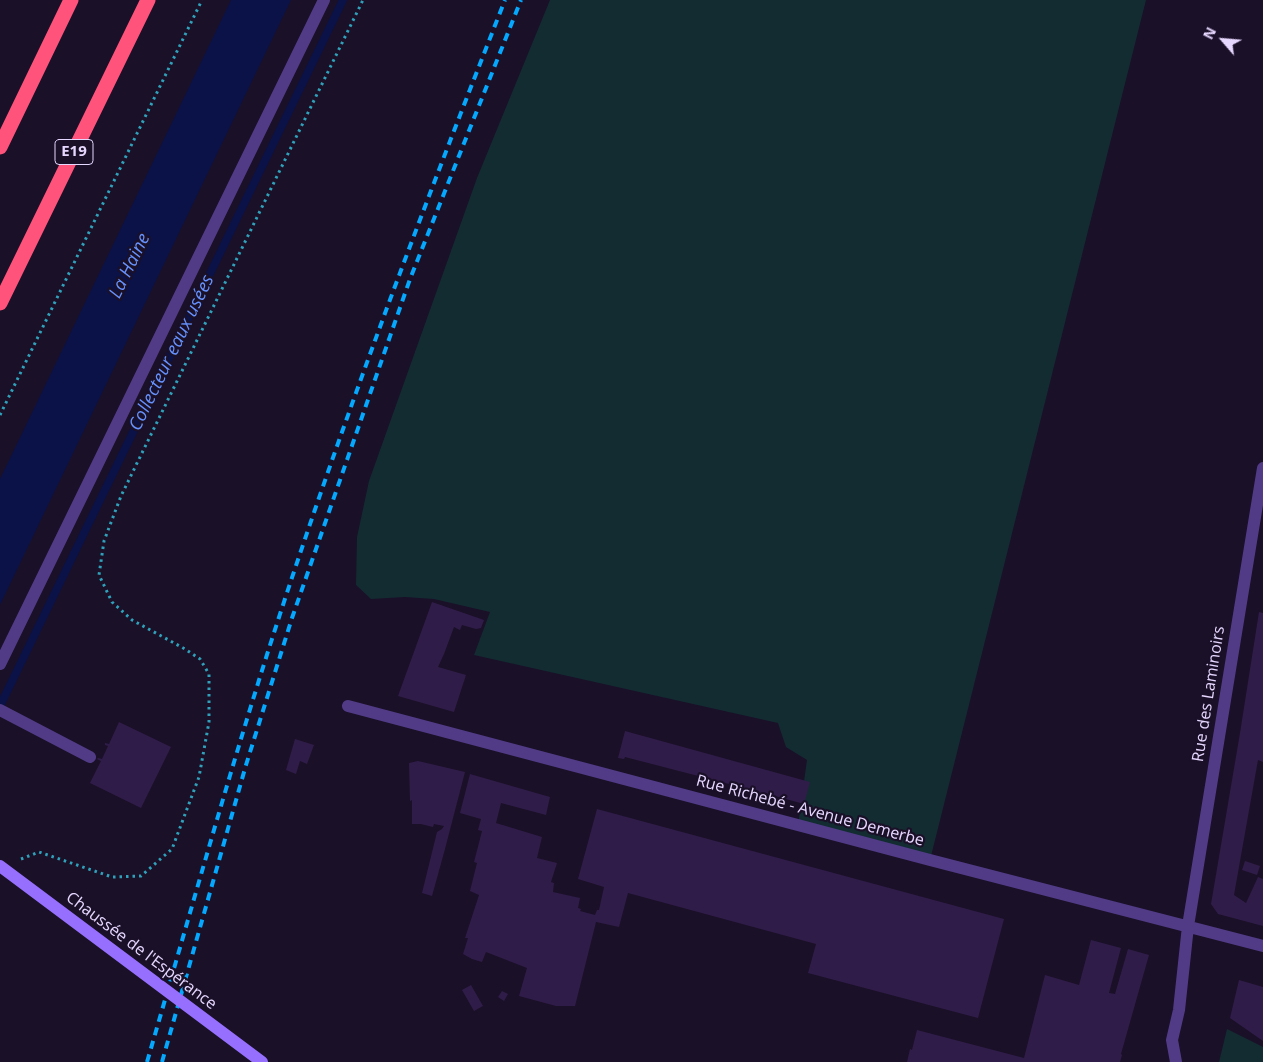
<!DOCTYPE html>
<html>
<head>
<meta charset="utf-8">
<style>
  body { margin:0 }
  #map { position:relative; width:1263px; height:1062px; overflow:hidden; background:#1a1028; font-family:"Open Sans",sans-serif }
  canvas { display:block }
  .north { position:absolute; left:1198px; top:15px; width:50px; height:50px; -webkit-text-stroke:4px #1a1028; paint-order:stroke; rotate:297deg; font-size:14px; font-weight:700; line-height:20px; text-align:center; color:#e6d7ff }
  .north::after { content:''; display:block; margin:auto; width:18px; height:22px; background:#e6d7ff; clip-path:polygon(50% 0,100% 100%,50% 72%,0 100%) }
</style>
</head>
<body>
<div id="map">
<canvas width="1263" height="1062"></canvas>
<div class="north">N</div>
</div>
<script>
const context = document.querySelector('canvas').getContext('2d');
context.lineJoin = 'round';
function paint(path, color) {
  context.fillStyle = color;
  context.fill(path, 'evenodd');
}
function strokePath(path, color, width, dash) {
  context.strokeStyle = color;
  context.lineWidth = width;
  context.lineCap = dash ? 'butt' : 'round';
  context.setLineDash(dash || []);
  context.stroke(path);
}
function drawText(font, color, halo, rows, align = 'center') {
  context.font = font + ' "Open Sans",sans-serif';
  context.lineWidth = 4.5;
  context.setLineDash([]);
  context.textBaseline = 'middle';
  context.strokeStyle = halo;
  context.fillStyle = color;
  for (const [text, x, y, turn = 0] of rows) {
    context.save();
    context.translate(x, y);
    context.rotate((+turn || 0) * Math.PI / 180);
    context.textAlign = isNaN(turn) ? turn : align;
    if (halo) context.strokeText(text, 0, 0);
    context.fillText(text, 0, 0);
    context.restore();
  }
}
paint(new Path2D(`
  M550 0H1146L930 860 798 825 807 760 786 747 778 723 474 655 490 612 434 599 405 597 371 599 356 585 357 537 369 481 477 178Z
  M1227 1029 1263 1047V1062H1219Z`), '#132c32');
paint(new Path2D(`
  M231 0H291L0 605V479Z`), '#0b1247');
strokePath(new Path2D(`
  M0 706 343 0`), '#0b1247', 8);
paint(new Path2D(`
  M432 602 484 620 481 628 476 629 462 625 460 630 454 627 444 654 438 667 466 675 454 712 398 696Z
  M1259 612 1263 613V762L1258 760 1234 895 1246 903 1258 877 1263 879V926L1218 914 1211 904 1240 733Z
  M119 722 171 747 141 808 90 783 101 761 97 759 98 758 102 759 108 746 105 745V743L109 744Z
  M625 731 810 782 804 804 764 793 763 796 755 794 756 791 625 757 624 759 618 758Z
  M295 739 314 745 307 764 300 761 296 774 286 770Z
  M418 761 465 772 445 849 432 896 422 893 437 832 442 829 444 826 434 824 433 827 421 824H412V800L410 801 409 763Z
  M470 774 550 797 546 815 501 803 496 823 542 837 537 858 557 863 551 882 554 883 553 892 580 898 578 908 581 909 580 911 595 915 597 910H599L604 887 578 879 597 809 1004 919 978 1018 808 973 816 944 628 893 619 927 596 922 575 1006H556L519 996 527 968 486 952 482 962 472 959 463 954 468 938H465L479 895 470 891 477 863 474 862 482 831 478 830 481 819 460 813Z
  M1245 861 1260 866 1257 875 1242 870Z
  M1091 940 1121 948 1109 993 1115 994 1128 949 1149 955 1121 1054 1122 1055 1120 1062H907L910 1049 912 1050 917 1030 1024 1058 1045 975 1079 985Z
  M1239 980 1263 987V1041L1230 1018Z
  M471 985 483 1006 474 1011 462 990Z
  M502 991 508 994 504 1001 498 997Z`), '#301c49');
strokePath(new Path2D(`
  M0 415 202 0
  M21 859 39 852 112 877 141 876 172 849 199 777 209 722V674L200 659 185 649 132 620 112 602 99 575 104 541 121 496 363 0`), '#30a1ba', 3, [2.5, 4]);
strokePath(new Path2D(`
  M0 664 324 0
  M0 710 90 757`), '#513b87', 12);
strokePath(new Path2D(`
  M348 706 930 860 1263 946
  M1176 1062 1172 1040 1179 1010 1188 926 1263 468`), '#513b87', 12);
strokePath(new Path2D(`
  M0 147 71 0
  M0 303 148 0`), '#ff537b', 15);
strokePath(new Path2D(`
  M147 1062C191 911 233 758 282 608 349 403 426 201 505 0
  M162 1062 246 765 292 618 410 279 521 0`), '#04a8fe', 4, [8, 6]);
strokePath(new Path2D(`
  M0 866 262 1062`), '#966fff', 12);
for (const [x, y, w] of [
  [74,152,38]
]) {
  const box = new Path2D();
  box.roundRect(x - w / 2, y - 12.5, w, 25, 4);
  context.fillStyle = '#1a1028';
  context.fill(box);
  strokePath(box, '#e6d7ff', 1);
}
drawText('bold 15px', '#e6d7ff', null, [
  ["E19",74,152]
]);
drawText('16px', '#e6d7ff', '#1a1028', [
  ["Rue des Laminoirs",1209,694,-81],
  ["Rue Richebé - Avenue Demerbe",810,811,15],
  ["Chaussée de l'Espérance",141,951,37]
]);
drawText('italic 18px', '#6692ff', '#1a1028', [
  ["La Haine",130,266,-64],
  ["Collecteur eaux usées",172,353,-64]
]);
</script>
</body>
</html>
